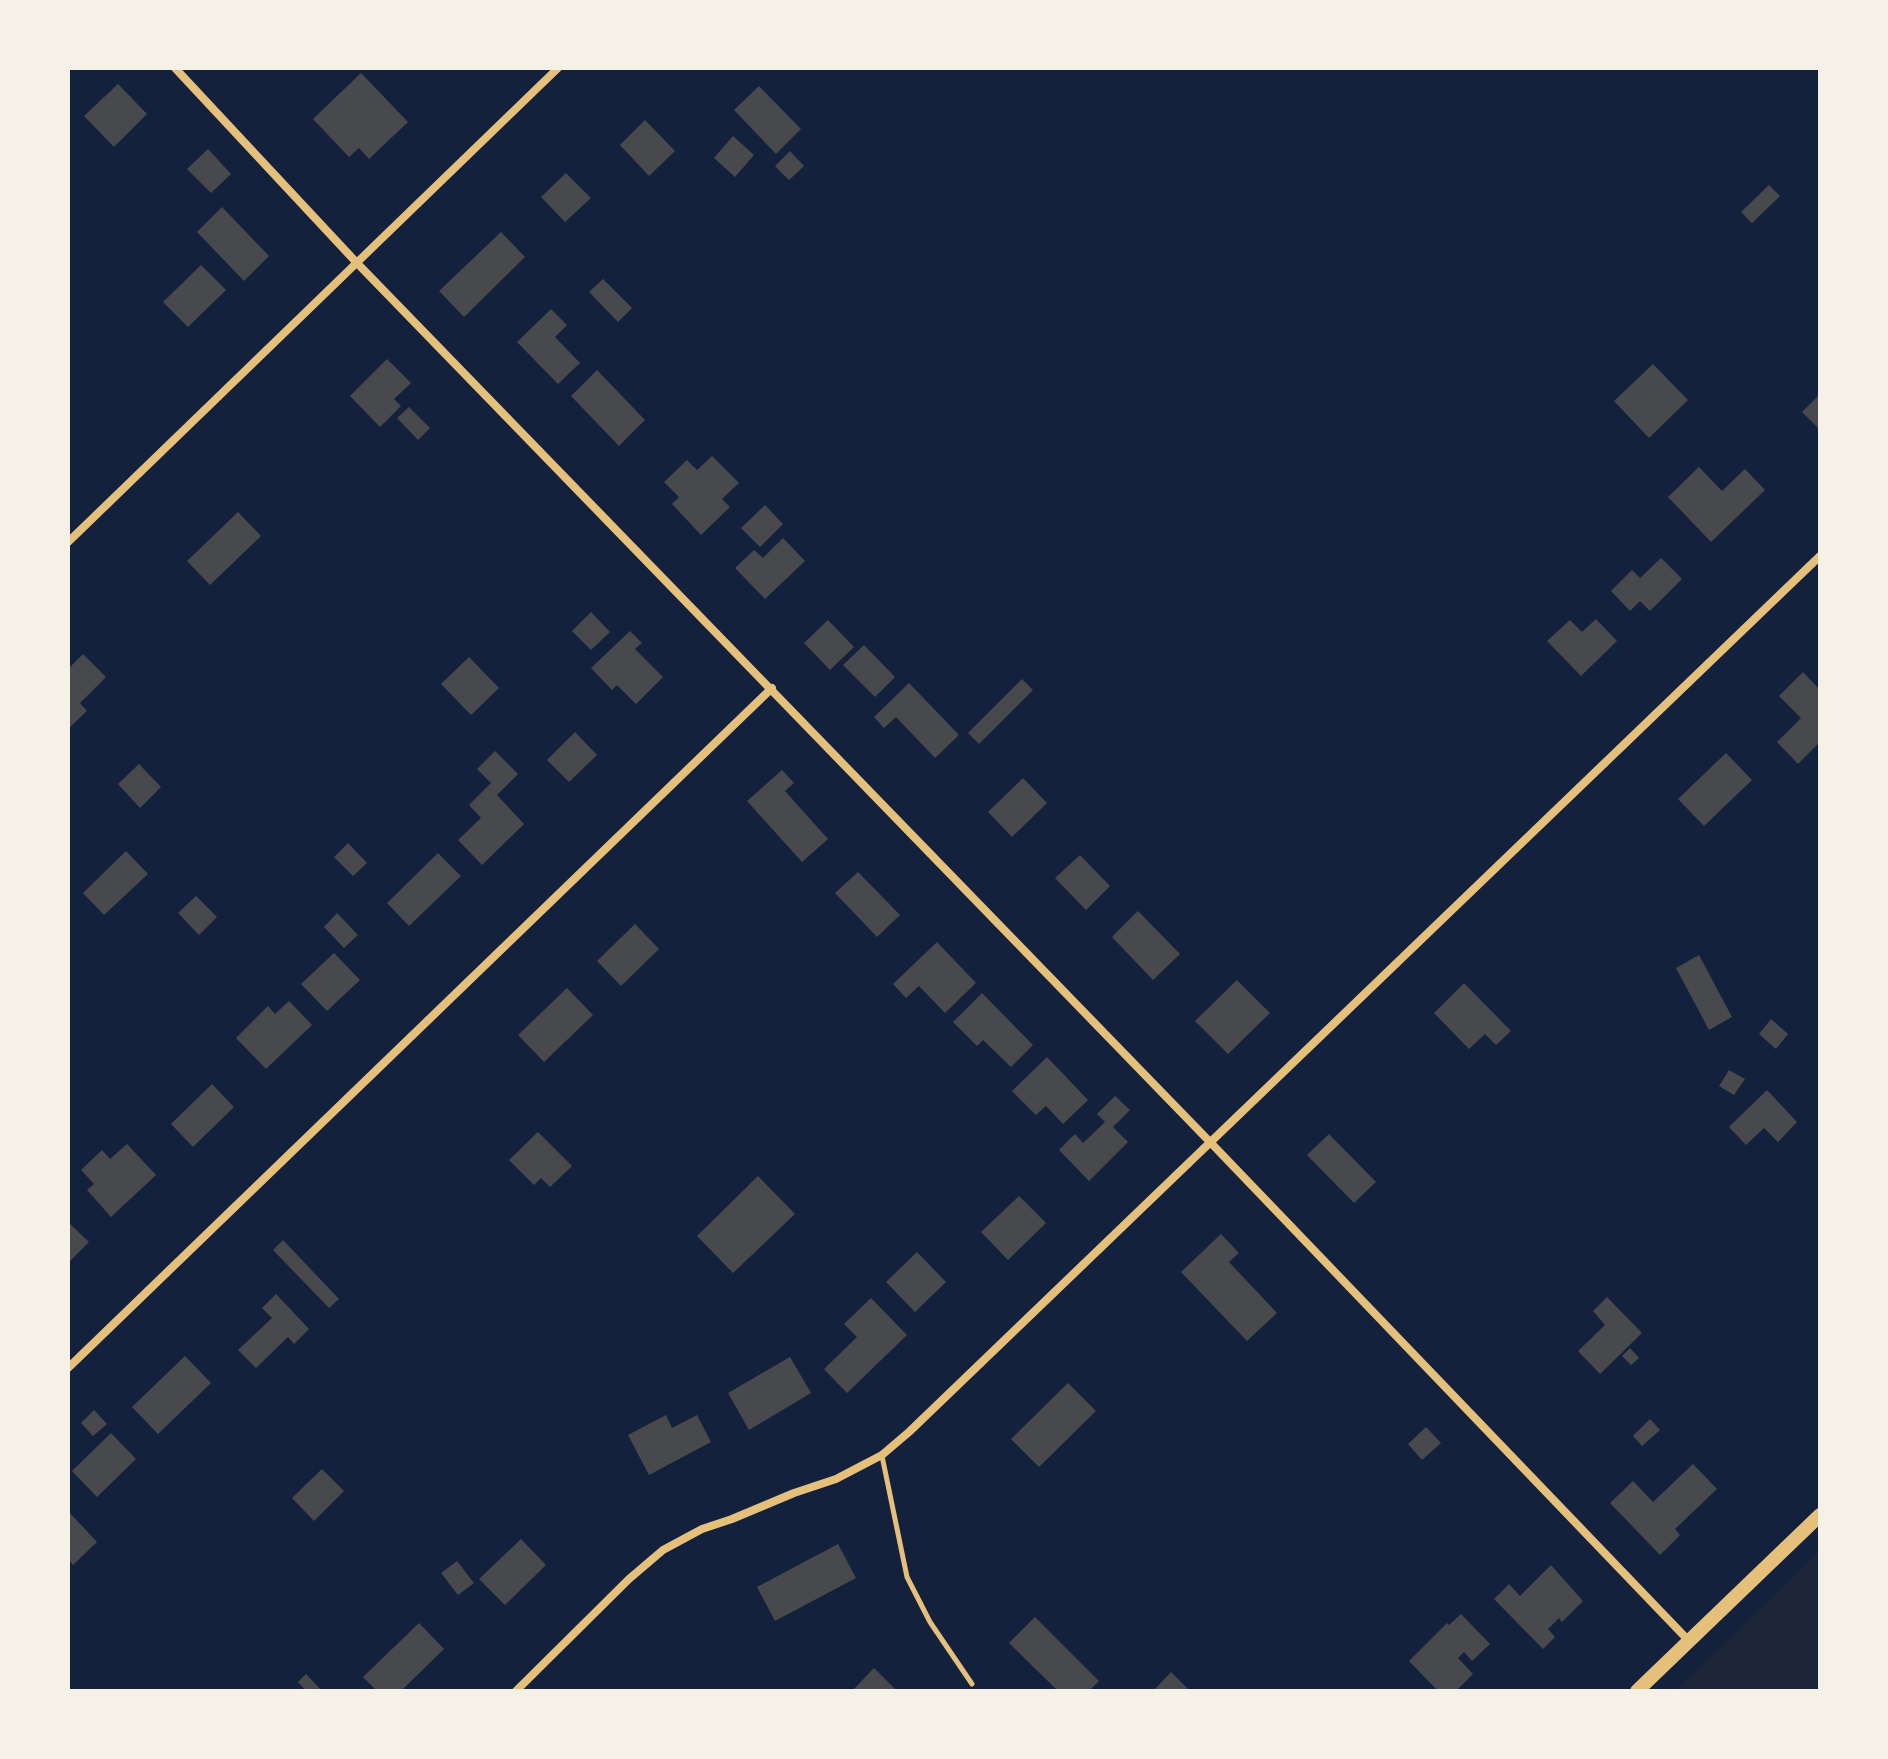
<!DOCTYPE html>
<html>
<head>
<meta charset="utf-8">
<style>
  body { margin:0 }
  #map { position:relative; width:1888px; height:1759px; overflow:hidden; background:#14213d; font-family:"Noto Sans",sans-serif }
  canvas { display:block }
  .frame { position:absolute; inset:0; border:70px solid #f6f1e7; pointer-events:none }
</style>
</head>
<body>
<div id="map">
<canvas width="1888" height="1759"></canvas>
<div class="frame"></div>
</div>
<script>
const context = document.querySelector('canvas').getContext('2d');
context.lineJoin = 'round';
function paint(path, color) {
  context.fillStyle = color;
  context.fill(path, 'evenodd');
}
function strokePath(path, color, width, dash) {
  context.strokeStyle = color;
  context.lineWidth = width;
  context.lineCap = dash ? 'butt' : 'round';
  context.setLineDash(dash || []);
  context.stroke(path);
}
paint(new Path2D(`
  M1820 1551V1691H1675Z`), '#1d2539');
paint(new Path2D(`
  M361 73 408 122 369 159 359 148 349 157 313 119Z
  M118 84 147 114 114 147 84 116Z
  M759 86 801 129 776 154 734 110Z
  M645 120 675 151 649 176 620 145Z
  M733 136 754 155 735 177 714 158Z
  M208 149 231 174 211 193 187 169Z
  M790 151 804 166 789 180 775 166Z
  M566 173 591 198 565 222 541 197Z
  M1769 185 1780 196 1752 223 1741 212Z
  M222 207 269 256 244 281 197 232Z
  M501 232 525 257 464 317 439 291Z
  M201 265 226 290 188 327 163 302Z
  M603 279 632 308 618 322 589 292Z
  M551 309 567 325 555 337 580 363 558 384 517 342Z
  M387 359 411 383 394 399 401 406 380 427 350 396Z
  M1653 364 1688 400 1649 438 1614 401Z
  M597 370 645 420 619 446 571 396Z
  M1820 394V430L1802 412Z
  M409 407 430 428 418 440 397 418Z
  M712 456 739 483 722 499 730 507 701 535 672 504 679 497 664 482 687 460 697 470Z
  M1699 467 1722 491 1745 469 1765 490 1711 542 1668 497Z
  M765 505 783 524 760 547 741 528Z
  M238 512 261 536 210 585 187 561Z
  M783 538 805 561 765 599 735 568 754 550 763 558Z
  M1661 558 1682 579 1650 611 1640 601 1630 611 1611 591 1632 570 1640 578Z
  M591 612 610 632 591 650 572 631Z
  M1596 619 1617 641 1581 676 1547 641 1570 620 1582 632Z
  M828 620 854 647 830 670 804 643Z
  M630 631 642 643 635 649 663 677 636 704 617 685 612 690 591 668Z
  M864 645 895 677 875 697 843 665Z
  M83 654 106 677 80 703 87 711 68 729V669Z
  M469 657 499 688 471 715 441 684Z
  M1803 672 1820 690V742L1798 764 1777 742 1801 718 1779 696Z
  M1022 679 1033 690 979 744 968 733Z
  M909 683 959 735 935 758 896 717 884 728 874 717Z
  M575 732 597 755 569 782 547 760Z
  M495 751 518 774 497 795 524 824 482 865 458 840 481 818 469 805 491 783 477 769Z
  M1726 753 1752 780 1704 826 1678 799Z
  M139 764 161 787 140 808 118 784Z
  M782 770 794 783 785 791 828 839 802 862 747 801Z
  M1023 778 1047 803 1012 837 988 812Z
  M348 843 367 863 353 876 334 857Z
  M126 851 148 874 104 915 83 893Z
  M438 853 461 876 409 926 387 903Z
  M1080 855 1110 886 1086 910 1055 878Z
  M858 872 900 915 877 937 835 893Z
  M196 896 217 917 199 935 178 913Z
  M1138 911 1180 954 1153 980 1112 937Z
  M337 913 358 935 344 948 324 927Z
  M635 924 659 949 621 986 597 961Z
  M937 942 976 983 945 1013 919 986 906 998 893 984Z
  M334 953 360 980 327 1011 301 984Z
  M1699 955 1732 1017 1709 1030 1676 968Z
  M1237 980 1270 1013 1228 1054 1195 1021Z
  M1464 983 1511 1031 1496 1045 1485 1034 1469 1049 1434 1013Z
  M567 988 593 1015 544 1062 518 1035Z
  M982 993 1033 1045 1011 1067 983 1040 977 1046 953 1022Z
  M289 1001 312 1025 266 1069 236 1038 268 1006 275 1014Z
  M1771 1019 1788 1034 1776 1049 1759 1034Z
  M1047 1057 1088 1100 1063 1124 1046 1106 1036 1115 1012 1091Z
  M1729 1070 1745 1079 1734 1095 1719 1086Z
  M212 1084 234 1107 193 1147 171 1124Z
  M1767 1090 1797 1122 1778 1142 1764 1128 1746 1145 1729 1127Z
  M1115 1096 1130 1110 1113 1127 1128 1142 1089 1181 1059 1150 1075 1134 1083 1143 1105 1122 1097 1114Z
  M538 1132 572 1166 550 1187 541 1178 534 1185 509 1160Z
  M1329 1134 1376 1182 1354 1203 1307 1155Z
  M127 1144 156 1175 111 1217 87 1190 94 1184 81 1170 102 1150 110 1159Z
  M758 1176 795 1214 733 1273 697 1236Z
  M1019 1196 1046 1223 1008 1260 981 1232Z
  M68 1222 89 1242 68 1263Z
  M1221 1234 1239 1253 1229 1262 1277 1313 1247 1341 1181 1272Z
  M283 1240 339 1299 329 1308 273 1250Z
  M917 1252 946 1282 915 1312 886 1282Z
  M276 1294 309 1329 294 1344 288 1337 256 1368 238 1350 272 1318 262 1308Z
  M1607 1297 1642 1333 1600 1374 1578 1351 1605 1325 1593 1311Z
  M871 1298 907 1335 847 1393 824 1369 857 1337 844 1324Z
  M1630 1348 1639 1358 1631 1365 1622 1356Z
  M185 1356 211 1383 158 1434 132 1407Z
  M790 1357 811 1393 749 1430 728 1393Z
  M1068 1383 1096 1411 1039 1467 1011 1439Z
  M94 1410 107 1424 93 1436 81 1423Z
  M666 1415 672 1428 697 1415 711 1442 649 1475 628 1435Z
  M1650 1419 1660 1430 1642 1446 1633 1436Z
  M1426 1427 1441 1443 1422 1460 1408 1444Z
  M111 1433 136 1459 97 1497 72 1471Z
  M1693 1464 1717 1489 1675 1529 1680 1535 1660 1555 1610 1503 1633 1481 1653 1502Z
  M322 1469 344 1491 314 1521 292 1498Z
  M68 1511 97 1542 73 1565 68 1559Z
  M521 1539 546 1565 505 1605 479 1579Z
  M838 1544 856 1578 775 1621 757 1587Z
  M457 1561 474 1583 458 1595 441 1573Z
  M1551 1565 1583 1601 1562 1622 1559 1618 1548 1629 1555 1637 1543 1649 1494 1599 1509 1584 1520 1596Z
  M1461 1614 1490 1644 1472 1661 1464 1652 1458 1658 1473 1674 1456 1691H1438L1409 1661 1447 1623 1449 1625Z
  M1035 1617 1099 1681 1089 1691H1058L1009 1643Z
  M419 1623 444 1649 401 1691H377L363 1677Z
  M874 1668 897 1691H852Z
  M1171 1672 1190 1691H1153Z
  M306 1674 322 1691H306L298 1682Z`), '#48494c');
strokePath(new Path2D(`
  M882 1456 907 1577 930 1622 972 1684`), '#e5c07b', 5);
strokePath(new Path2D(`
  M175 68 356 262 1211 1143 1689 1641
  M68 542 558 68
  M68 1368 772 688
  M516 1691 629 1579 663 1550 702 1529 732 1519 794 1493 836 1479 882 1455 909 1432 1820 556`), '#e5c07b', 8);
strokePath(new Path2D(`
  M1637 1691 1820 1515`), '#e5c07b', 14);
</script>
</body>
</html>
